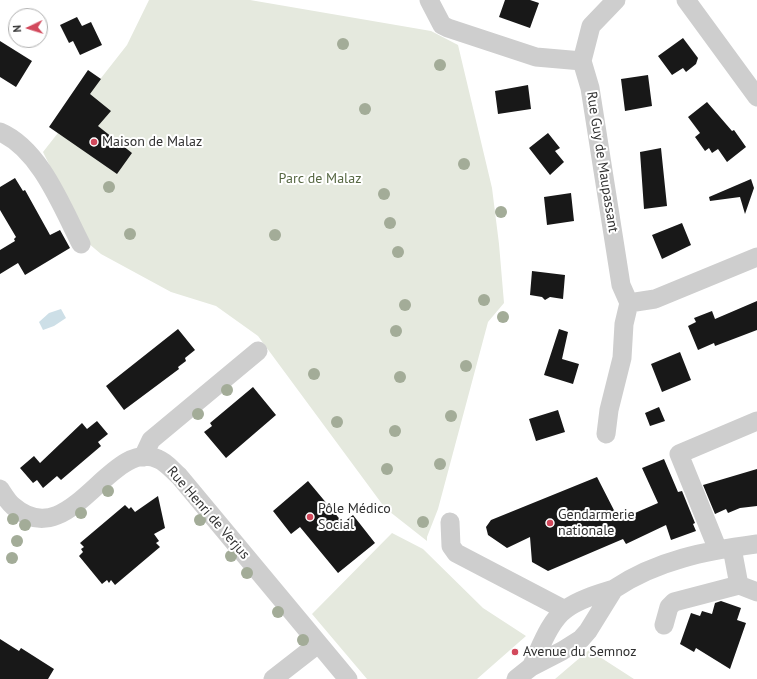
<!DOCTYPE html>
<html>
<head>
<meta charset="utf-8">
<style>
  body { margin:0 }
  #map { position:relative; width:757px; height:679px; overflow:hidden; background:#fff; font-family:"PT Sans",sans-serif }
  canvas { display:block }
  .north { position:absolute; left:8px; top:8px; width:40px; height:40px; box-sizing:border-box; background:#fff; border:1px solid #adadad; border-radius:50%; rotate:266deg; font-size:11px; font-weight:700; line-height:16px; text-align:center; color:#313131 }
  .north::after { content:''; display:block; margin:auto; width:14px; height:18px; background:#d2495c; clip-path:polygon(50% 0,100% 100%,50% 72%,0 100%) }
</style>
</head>
<body>
<div id="map">
<canvas width="757" height="679"></canvas>
<div class="north">N</div>
</div>
<script>
const context = document.querySelector('canvas').getContext('2d');
context.lineJoin = 'round';
function paint(path, color) {
  context.fillStyle = color;
  context.fill(path, 'evenodd');
}
function strokePath(path, color, width, dash) {
  context.strokeStyle = color;
  context.lineWidth = width;
  context.lineCap = dash ? 'butt' : 'round';
  context.setLineDash(dash || []);
  context.stroke(path);
}
function drawText(font, color, halo, rows, align = 'center') {
  context.font = font + ' "PT Sans",sans-serif';
  context.lineWidth = 4;
  context.setLineDash([]);
  context.textBaseline = 'middle';
  context.strokeStyle = halo;
  context.fillStyle = color;
  for (const [text, x, y, turn = 0] of rows) {
    context.save();
    context.translate(x, y);
    context.rotate((+turn || 0) * Math.PI / 180);
    context.textAlign = isNaN(turn) ? turn : align;
    if (halo) context.strokeText(text, 0, 0);
    context.fillText(text, 0, 0);
    context.restore();
  }
}
paint(new Path2D(`
  M149 0H250L431 31 458 45 492 188 499 244 504 303 488 322 438 509 427 537V541L385 508 258 336 216 306 171 292 101 254 88 243 43 152 127 45Z
  M392 533 423 549 483 608 526 636 477 679H367L312 614Z
  M589 650 634 679H555Z`), '#e5e9de');
paint(new Path2D(`
  M61 309 66 318 54 326 43 330 39 322 49 313Z`), '#cddfe7');
paint(new Path2D(`
  M505 0H530L539 3 530 28 499 17Z
  M77 17 82 26 91 22 102 45 80 55 73 41 69 43 60 25Z
  M683 38 698 58 696 64 686 72 683 68 672 75 658 56Z
  M0 41 32 61 16 87 0 77Z
  M88 70 101 79 90 94 111 111 98 126 132 153 117 174 49 127Z
  M648 75 652 106 625 111 621 79Z
  M528 85 531 109 498 114 495 91Z
  M707 102 732 131 734 130 746 147 727 162 718 149 712 153 709 148 705 151 695 137 700 133 688 117Z
  M548 133 560 148 555 151 564 162 550 175 529 148Z
  M661 148 667 206 644 209 640 152Z
  M15 178 23 191 25 190 50 235 60 230 70 248 25 275 18 263 0 274V250L15 241 14 239 16 237 0 210V187Z
  M751 179 754 188 745 214 740 197 710 201 709 197Z
  M571 193 574 221 547 225 544 197Z
  M682 223 691 245 662 259 652 235Z
  M532 271 565 275 563 299 550 297 545 300 542 297 530 295Z
  M757 301V330L715 346 714 343 698 350 688 326 696 322 694 318 712 311 715 319Z
  M178 329 195 350 185 358 186 361 178 367 179 369 124 410 106 386Z
  M559 329 568 332 562 359 579 364 573 384 544 375Z
  M680 352 691 380 662 392 651 364Z
  M253 387 276 415 226 458 204 432 212 426 210 423Z
  M659 407 665 421 650 426 645 413Z
  M558 410 565 432 536 441 529 419Z
  M97 421 108 434 98 442 101 446 61 480 57 476 43 488 37 480 33 483 20 468 34 456 40 463 82 423 87 429Z
  M664 459 678 492 682 491 695 523 693 524 696 531 671 540 666 525 626 544 623 539 548 571 532 562 530 537 507 548 488 535 486 527 491 520 597 477 619 520 658 503 642 468Z
  M757 469V506L740 508 728 513 726 509 715 514 703 485Z
  M308 481 343 523 353 515 375 543 338 573 300 527 291 534 273 511Z
  M158 496 165 528 154 534 159 541 156 543 160 547 115 585 111 580 109 583 107 580 102 584 79 556 83 552 81 549 84 547 80 543 125 505 129 509 131 507 135 512Z
  M721 601 741 608 737 620 746 623 730 669 696 648 694 652 680 644 691 613 700 616 702 611 712 614 715 603Z
  M0 639 19 651 21 648 54 669 48 679H0Z`), '#181818');
strokePath(new Path2D(`
  M429 0 442 25 448 28 536 57 582 61 590 88 621 285 629 303 624 324 622 358 609 410 606 434
  M686 0 757 97
  M582 61 591 26 616 0
  M0 132C40 149 62 207 81 244
  M629 303 655 299 757 257
  M143 457 151 440 258 351
  M0 489C4 495 8 502 13 506 70 556 110 437 158 459 166 462 172 470 179 476L348 679
  M450 522 451 546 456 553 565 610
  M718 550 679 454 757 421
  M739 585 757 592
  M614 589C657 560 706 551 757 544
  M664 625 669 607 674 602 739 585 732 548
  M273 679 318 644
  M516 679 531 667 562 651 581 639 588 631 614 589C598 594 580 599 566 609 549 621 540 649 531 667`), '#cecece', 19);
context.fillStyle = '#a3ac98';
for (const [x, y] of [
  [343,44],
  [440,65],
  [365,109],
  [464,164],
  [109,187],
  [384,194],
  [501,212],
  [390,223],
  [130,234],
  [275,235],
  [398,252],
  [484,300],
  [405,305],
  [503,317],
  [396,331],
  [466,366],
  [314,374],
  [400,377],
  [227,390],
  [198,414],
  [451,416],
  [337,422],
  [395,431],
  [440,464],
  [387,469],
  [108,491],
  [81,513],
  [13,519],
  [200,520],
  [423,522],
  [25,525],
  [17,541],
  [231,556],
  [12,558],
  [247,573],
  [278,612],
  [303,640]
]) {
  context.beginPath();
  context.arc(x, y, 6, 0, 2 * Math.PI);
  context.fill();
}
for (const [x, y, r, color] of [
  [94,142,4,"#d2495c"],
  [310,517,4,"#d2495c"],
  [550,523,4,"#d2495c"],
  [515,652,4,"#d2495c"]
]) {
  const dot = new Path2D();
  dot.arc(x, y, r, 0, 2 * Math.PI);
  context.fillStyle = color;
  context.fill(dot);
  strokePath(dot, '#fff', 1.5);
}
drawText('14px', '#313131', '#fff', [
  ["Maison de Malaz",102,142],
  ["Pôle Médico",318,509],
  ["Social",318,525],
  ["Gendarmerie",558,515],
  ["nationale",558,531],
  ["Avenue du Semnoz",523,652]
], 'left');
drawText('14px', '#313131', '#fff', [
  ["Rue Guy de Maupassant",602,162,81],
  ["Rue Henri de Verjus",208,513,49]
]);
drawText('14px', '#576843', '#fff', [
  ["Parc de Malaz",320,179]
]);
</script>
</body>
</html>
